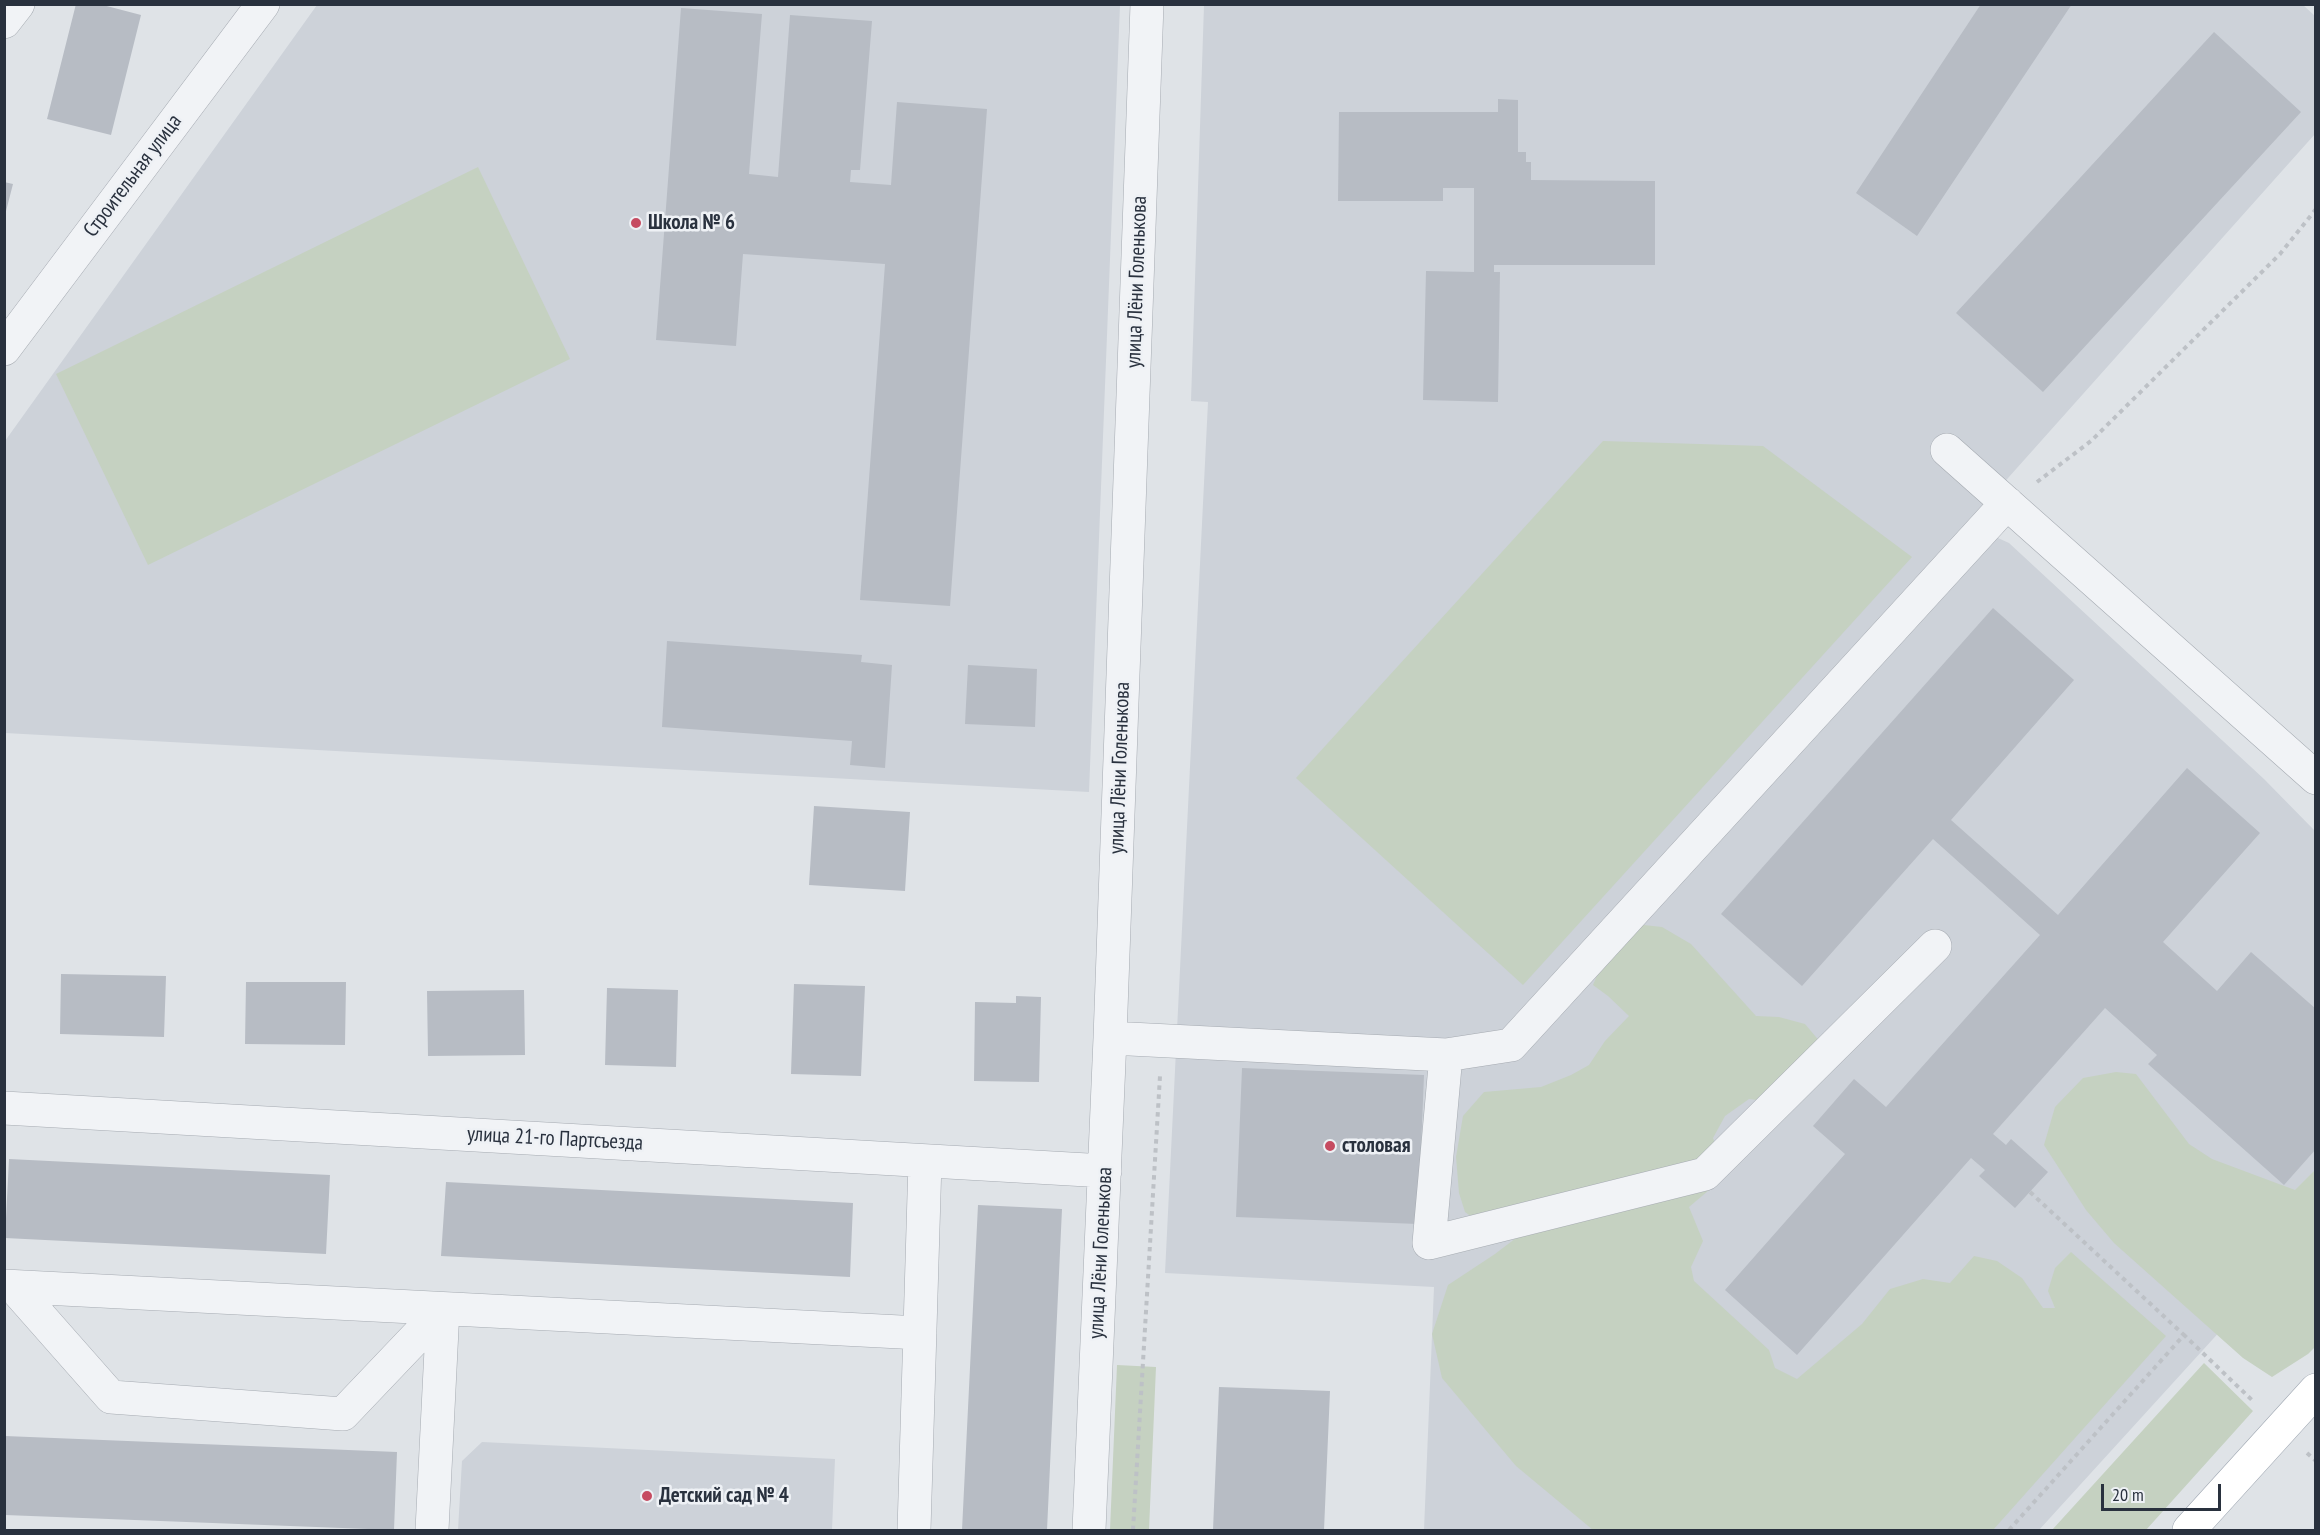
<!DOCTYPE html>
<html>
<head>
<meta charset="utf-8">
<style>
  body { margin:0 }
  #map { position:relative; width:2320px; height:1535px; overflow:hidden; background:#dfe3e7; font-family:"PT Sans Narrow",sans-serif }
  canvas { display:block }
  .frame { position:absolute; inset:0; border:6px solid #29313e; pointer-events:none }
  .scale { position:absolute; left:2101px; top:1484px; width:120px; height:27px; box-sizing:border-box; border:3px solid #29313e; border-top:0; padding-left:8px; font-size:18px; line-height:21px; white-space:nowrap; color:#29313e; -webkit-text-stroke:4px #eef1f5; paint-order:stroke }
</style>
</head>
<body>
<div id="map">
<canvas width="2320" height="1535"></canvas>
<div class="frame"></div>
<div class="scale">20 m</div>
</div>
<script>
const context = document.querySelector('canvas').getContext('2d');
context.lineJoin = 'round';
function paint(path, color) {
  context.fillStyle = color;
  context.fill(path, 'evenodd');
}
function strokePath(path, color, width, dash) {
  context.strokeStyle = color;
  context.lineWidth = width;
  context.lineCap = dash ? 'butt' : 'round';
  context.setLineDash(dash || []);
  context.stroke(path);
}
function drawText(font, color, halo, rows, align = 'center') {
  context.font = font + ' "PT Sans Narrow",sans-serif';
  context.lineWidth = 5;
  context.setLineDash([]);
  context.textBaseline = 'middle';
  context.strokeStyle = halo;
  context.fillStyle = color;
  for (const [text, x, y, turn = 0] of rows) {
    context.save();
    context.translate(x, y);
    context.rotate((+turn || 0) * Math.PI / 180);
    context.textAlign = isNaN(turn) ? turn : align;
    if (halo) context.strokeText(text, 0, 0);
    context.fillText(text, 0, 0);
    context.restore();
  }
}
paint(new Path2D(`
  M317 5H1120L1089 792 5 733V441Z
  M1204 5H2303L2315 16V134L1967 524 2009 543 2264 779 2315 831V1227L2039 1530H1424L1434 1287 1165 1273 1208 402 1191 401Z
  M482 1442 835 1459 832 1530H458L462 1461Z`), '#cdd2d9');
paint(new Path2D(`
  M478 167 570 359 148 565 56 374Z
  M1603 441 1763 446 1912 557 1523 985 1296 778Z
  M1644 925 1662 927 1691 944 1756 1016 1779 1017 1805 1024 1821 1043 1773 1102 1749 1099 1725 1116 1713 1138 1717 1148 1715 1185 1689 1207 1703 1241 1691 1267 1694 1281 1769 1350 1775 1368 1797 1379 1862 1324 1890 1289 1923 1279 1950 1283 1974 1256 1997 1261 2022 1278 2043 1308H2055L2048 1291 2055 1268 2071 1252 2166 1336 1993 1530H1593L1516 1466 1442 1378 1432 1334 1448 1285 1495 1254 1537 1222 1483 1225 1465 1212 1459 1193 1456 1157 1463 1116 1484 1092 1541 1087 1571 1075 1589 1065 1605 1041 1629 1016 1608 996 1593 985 1602 963 1620 938Z
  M2116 1072 2136 1074 2189 1144 2212 1159 2295 1190 2315 1170V1347L2308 1354 2272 1377 2243 1358 2114 1243 2086 1210 2044 1145 2055 1107 2083 1078Z
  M2204 1363 2253 1411 2146 1530H2052Z
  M1117 1365 1156 1367 1149 1530H1110Z`), '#c5d1c1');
paint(new Path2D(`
  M76 4H99L141 15 111 135 47 119Z
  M1981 4H2072L1917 236 1856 193Z
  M681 8 762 14 749 174 778 177 790 15 872 21 860 170H851L850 182 891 185 897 102 987 109 950 606 860 600 885 264 743 254 736 346 656 340Z
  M2214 32 2301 112 2043 392 1956 313Z
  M1498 99 1518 100V152H1526V162H1531V180L1655 181V265H1494V272H1500L1498 402 1423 400 1426 271 1474 272V188H1443V201H1338L1339 112H1498Z
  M4 182 13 184 5 215H4Z
  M1993 608 2074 680 1951 820 2058 915 2187 768 2260 833 2163 942 2217 991 2251 952 2316 1009V1149L2284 1185 2148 1064 2157 1055 2105 1008 1993 1134 2006 1145 2011 1139 2048 1172 2015 1208 1979 1176 1985 1170 1971 1158 1797 1355 1725 1290 1845 1154 1813 1126 1854 1079 1886 1107 2040 935 1933 839 1802 986 1721 914Z
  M667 641 862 655 861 662 892 665 885 768 850 765 852 741 662 727Z
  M968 665 1037 669 1035 727 965 724Z
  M814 806 910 812 905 891 809 885Z
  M61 974 166 976 164 1037 60 1034Z
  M246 982H346L345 1045 245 1044Z
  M794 984 865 986 861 1076 791 1074Z
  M607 988 678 990 676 1067 605 1065Z
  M524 990 525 1055 428 1056 427 991Z
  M1016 996 1041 997 1039 1082 974 1081 975 1002 1016 1003Z
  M1242 1068 1424 1075 1418 1224 1236 1217Z
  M9 1159 330 1175 326 1254 5 1238Z
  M446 1182 853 1203 850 1277 441 1256Z
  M978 1205 1062 1209 1047 1530H962Z
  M1219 1387 1330 1391 1324 1530H1213Z
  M5 1436 397 1452 394 1530 5 1515Z`), '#b7bcc4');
const minor = new Path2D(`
  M4 22 18 4
  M4 349 263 4
  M1947 450 2316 778
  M1110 1038 1446 1055 1429 1243 1705 1174 1935 946
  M1446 1055 1511 1045 2007 503
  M4 1108 1105 1171
  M4 1286 920 1333
  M14 1287 111 1397 343 1414 443 1309
  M432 1530 443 1309
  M914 1530 925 1161
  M1089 1530 1110 1038 1147 4`);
const major = new Path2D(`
  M2189 1530 2316 1390`);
strokePath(minor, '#a5aab1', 34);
strokePath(major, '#9fa7b2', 34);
strokePath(new Path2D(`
  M2037 482 2091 441 2280 254 2316 209
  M2030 1192 2184 1335
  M2307 1453 2316 1461
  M1133 1530 1160 1076
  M2009 1530 2184 1335 2254 1402`), '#bdc1c6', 4, [4.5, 4.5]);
strokePath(minor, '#f1f3f6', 33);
strokePath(major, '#fff', 33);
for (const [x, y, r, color] of [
  [636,223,6,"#c64b61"],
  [1330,1146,6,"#c64b61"],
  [647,1496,6,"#c64b61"]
]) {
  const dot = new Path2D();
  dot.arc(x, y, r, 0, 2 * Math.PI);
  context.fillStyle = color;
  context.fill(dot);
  strokePath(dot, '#eef1f5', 2);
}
drawText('21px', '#29313e', '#eef1f5', [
  ["Строительная улица",133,176,-53],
  ["улица Лёни Голенькова",1137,282,-88],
  ["улица Лёни Голенькова",1120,768,-88],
  ["улица 21-го Партсъезда",555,1139,3],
  ["улица Лёни Голенькова",1101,1253,-87]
]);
drawText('bold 21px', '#29313e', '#eef1f5', [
  ["Школа № 6",648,223],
  ["столовая",1342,1146],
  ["Детский сад № 4",659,1496]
], 'left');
</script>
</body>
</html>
